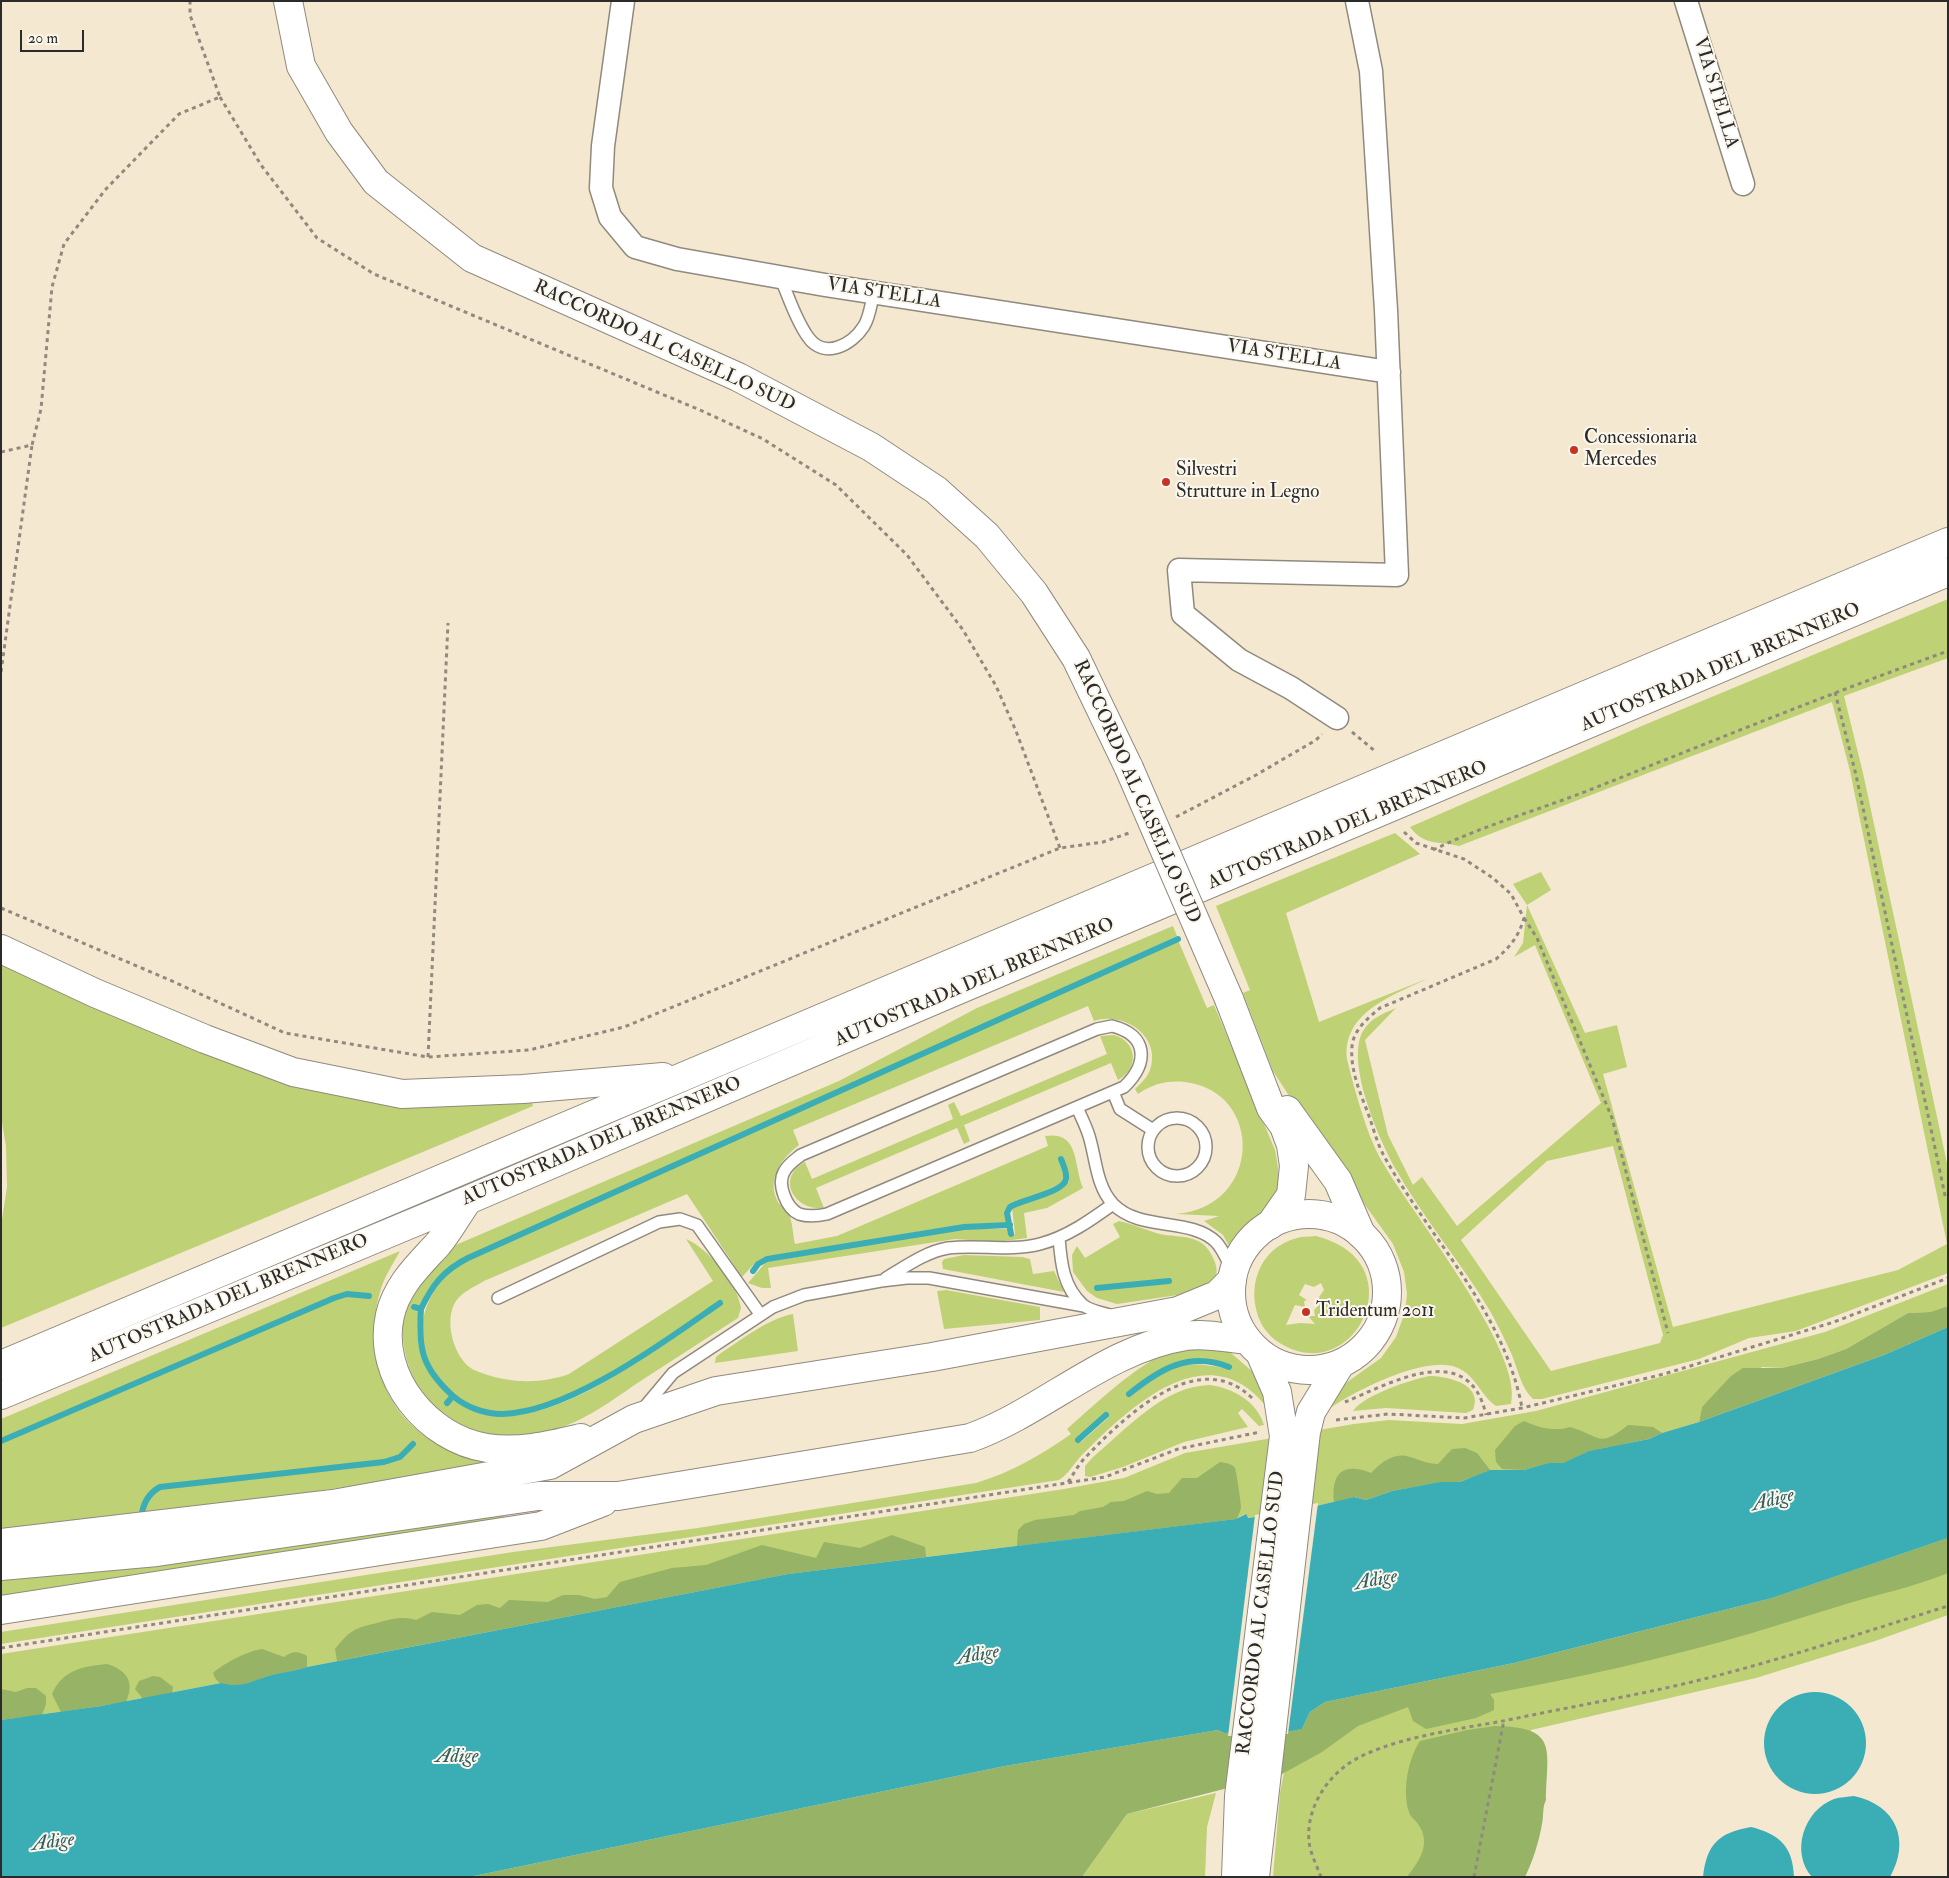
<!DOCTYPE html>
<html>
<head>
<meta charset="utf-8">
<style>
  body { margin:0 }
  #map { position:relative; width:1949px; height:1878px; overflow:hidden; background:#f5e8d1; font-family:"IM FELL Double Pica",serif }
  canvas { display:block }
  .frame { position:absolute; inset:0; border:2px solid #2b2b2b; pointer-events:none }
  .scale { position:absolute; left:20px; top:30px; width:64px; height:22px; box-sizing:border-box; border:2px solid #2b2b2b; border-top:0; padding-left:6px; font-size:15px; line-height:18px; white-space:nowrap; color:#2b2b2b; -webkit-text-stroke:4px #fbf7ec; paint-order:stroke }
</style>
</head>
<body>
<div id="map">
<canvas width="1949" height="1878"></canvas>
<div class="frame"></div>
<div class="scale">20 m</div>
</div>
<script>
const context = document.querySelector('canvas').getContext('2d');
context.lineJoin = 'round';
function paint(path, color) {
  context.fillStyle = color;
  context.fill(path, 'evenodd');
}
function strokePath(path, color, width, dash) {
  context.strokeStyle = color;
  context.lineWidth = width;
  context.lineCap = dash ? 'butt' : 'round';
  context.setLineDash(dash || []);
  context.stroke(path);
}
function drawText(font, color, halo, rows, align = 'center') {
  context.font = font + ' "IM FELL Double Pica",serif';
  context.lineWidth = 4;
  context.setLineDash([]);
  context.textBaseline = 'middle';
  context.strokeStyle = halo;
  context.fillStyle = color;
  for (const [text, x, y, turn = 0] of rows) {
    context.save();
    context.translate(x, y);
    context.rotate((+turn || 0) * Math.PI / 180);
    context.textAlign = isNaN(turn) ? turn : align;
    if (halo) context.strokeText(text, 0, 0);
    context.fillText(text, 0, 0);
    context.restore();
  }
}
paint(new Path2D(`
  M1948 599V658L1844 696 1863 773 1948 1168V1273L1796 1331 1749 1338 1699 1359 1542 1399H1533C1521 1388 1518 1370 1512 1355 1505 1340 1498 1325 1490 1311 1461 1262 1423 1218 1395 1168 1379 1139 1345 1062 1363 1031 1371 1018 1382 1014 1396 1008L1365 1040 1388 1135 1413 1185 1422 1177 1457 1226 1601 1103 1535 945 1514 957 1523 943 1527 905 1513 884 1541 872 1551 890 1527 905 1585 1033 1617 1025 1627 1067 1603 1074 1673 1327 1898 1270 1947 1244 1850 771 1832 702 1459 846C1438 841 1424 846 1410 827L1644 725ZM1613 1146 1663 1335 1660 1343 1551 1371 1461 1240 1547 1161Z
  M1395 833 1420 854 1286 913 1319 1022 1429 978C1394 995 1342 1012 1347 1059 1354 1088 1366 1131 1379 1156 1406 1207 1525 1351 1511 1404L1496 1406C1481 1396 1476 1376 1458 1368 1425 1353 1346 1395 1319 1416L1336 1390 1381 1358 1396 1337 1405 1312 1407 1294 1404 1272 1393 1244 1312 1131 1273 1071 1243 993 1250 990 1216 906Z
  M1173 926 1177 936 869 1077 455 1262 431 1286 420 1308 414 1306 413 1310 419 1312C413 1347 424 1372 450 1397L446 1401 448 1404 454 1400C465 1406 476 1414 488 1415 560 1425 647 1354 705 1317L721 1305 720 1303C713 1303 680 1329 670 1335 627 1363 583 1394 533 1407 518 1411 503 1414 488 1411 414 1396 398 1306 461 1264L1178 940 1207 1008 1214 1005 1275 1150C1277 1161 1280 1175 1278 1186 1272 1210 1246 1230 1230 1248L1223 1235 1204 1221 1219 1216 1176 1214C1263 1207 1264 1091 1185 1082 1168 1080 1152 1084 1138 1094L1135 1089C1141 1083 1147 1078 1150 1070 1162 1036 1123 1011 1094 1021L1088 1006 793 1130 799 1145C781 1159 766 1179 778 1202 782 1207 788 1212 790 1217 793 1226 793 1236 795 1244L837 1236 1048 1146 1045 1136C1080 1131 1073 1164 1083 1188L1047 1208 1024 1213 1027 1238 996 1242 955 1239 768 1268 771 1288H762L748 1283 766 1262 964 1229H1008L1009 1234H1015L1012 1208 1045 1196 1069 1182 1063 1158 1059 1160 1064 1177 1063 1182 1043 1192 1009 1205 1006 1212 1008 1224H967L768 1256 753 1265 742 1277 687 1194 484 1281C474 1287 462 1292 456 1301 443 1320 454 1360 474 1370 504 1383 539 1385 569 1374L713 1281 686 1239C708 1248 738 1285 741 1308L738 1318C705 1339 672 1361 639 1382 611 1401 585 1421 553 1430 536 1434 513 1440 496 1437 477 1434 457 1425 441 1413 409 1388 392 1334 410 1296 416 1282 441 1259 451 1247L839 1081 977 1008Z
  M1 958 257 1067 531 1099 533 1106 1 1328V1226L7 1187 6 1146 1 1117Z
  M1114 1035C1138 1042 1139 1069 1118 1080L1111 1063 964 1125 970 1141 964 1144 957 1128 816 1188 824 1208C793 1211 776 1177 805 1162L812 1179 953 1119 948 1105 954 1102 961 1116 1107 1054 1100 1036Z
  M1119 1221C1133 1224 1146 1230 1160 1234 1180 1238 1201 1234 1211 1254 1215 1262 1218 1267 1216 1276L1198 1292 1117 1304 1097 1298 1087 1291 1073 1272 1072 1255 1077 1246 1085 1258 1120 1237 1113 1224Z
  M1316 1236C1416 1261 1357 1384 1285 1346 1275 1341 1266 1333 1261 1323 1245 1290 1258 1248 1297 1238 1302 1236 1310 1237 1316 1236ZM1321 1283 1324 1290 1319 1297 1321 1303 1314 1310 1315 1316H1308L1315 1324 1300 1323 1286 1325 1295 1305 1305 1307 1304 1301 1307 1300 1299 1295 1305 1284 1314 1287Z
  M400 1251C393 1264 384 1277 380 1292 364 1347 382 1415 436 1442 453 1451 475 1455 494 1462 330 1492 166 1513 1 1531V1419Z
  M964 1255 1022 1257 1030 1259 1033 1274 1054 1271 1064 1292 943 1269 942 1262 944 1259Z
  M1948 1284V1306L1930 1312 1908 1313 1846 1349 1818 1359 1782 1368 1762 1367 1702 1407 1699 1422 1563 1463 1354 1497 1295 1511 1247 1518 1245 1514 1236 1519 788 1574 307 1667 255 1682 221 1683 101 1706 1 1720V1654L1064 1489 1124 1478 1185 1453 1354 1424 1389 1420 1462 1424 1536 1411 1825 1332Z
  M946 1290 1040 1307V1320L944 1329 937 1291Z
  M793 1314 798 1351 715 1363 716 1357 721 1353C743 1339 767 1319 793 1314Z
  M1174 1348 1223 1350 1231 1353 1261 1379 1265 1405C1207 1334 1131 1406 1085 1452 1075 1461 1070 1473 1059 1480L1 1644V1632L513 1552 698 1528 976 1483C1012 1472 1041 1455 1071 1434L1067 1429C1101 1399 1133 1368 1174 1348ZM1202 1358 1229 1365 1228 1369C1182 1359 1167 1365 1131 1396L1128 1393C1152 1372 1170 1360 1202 1358ZM1105 1413 1108 1418 1081 1442 1077 1438Z
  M1429 1376C1447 1376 1484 1384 1473 1410L1466 1413 1386 1408 1353 1411C1364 1395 1410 1380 1429 1376Z
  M1210 1385C1232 1388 1257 1401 1264 1425L1259 1426 1242 1409 1238 1413 1248 1427 1184 1442 1123 1467 1090 1477 1085 1476V1466L1093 1457C1127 1429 1163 1386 1210 1385Z
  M504 1513 505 1522 1 1601V1578Z
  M1948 1538V1615L1875 1641 1756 1678 1531 1730 1488 1877H1273L1280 1793 1292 1731 1772 1598Z
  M1216 1793 1207 1827 1205 1877H1082L1127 1814Z`), '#bed174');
paint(new Path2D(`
  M1948 1306V1327L1884 1355 1699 1422 1702 1407 1731 1376 1743 1368H1782L1818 1359 1846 1349 1908 1313 1930 1312Z
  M1524 1421C1539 1428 1555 1432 1570 1427 1601 1436 1598 1449 1628 1425L1653 1427 1662 1433 1649 1439 1589 1451 1563 1463H1549L1524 1470 1502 1469 1496 1462 1495 1450 1515 1426Z
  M1465 1448 1477 1453 1490 1470 1460 1482H1440L1392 1491 1366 1500 1354 1497 1334 1502C1331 1473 1343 1462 1371 1473 1379 1464 1393 1453 1406 1456 1417 1458 1425 1464 1438 1464L1452 1449Z
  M1220 1462C1225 1463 1231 1463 1235 1468 1236 1469 1241 1504 1241 1507 1241 1511 1238 1515 1237 1519L1017 1546 1018 1530 1024 1524 1035 1520 1074 1515 1080 1511 1103 1507 1111 1502 1124 1501 1147 1491 1157 1494 1169 1493 1182 1478H1197Z
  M892 1535 925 1547 926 1557 788 1574 337 1661 335 1649C350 1630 355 1628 377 1623 392 1619 401 1616 416 1620L432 1612 460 1615 477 1605 488 1604 500 1608 509 1600 548 1602 563 1595H579L595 1599 607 1597 620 1582 672 1568 706 1565 762 1545 816 1558 824 1542 860 1548Z
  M1948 1538V1573C1914 1587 1878 1594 1843 1605 1812 1614 1783 1624 1752 1633 1666 1658 1578 1678 1490 1694L1494 1700V1710L1476 1718 1426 1729 1413 1721 1408 1707 1358 1726 1322 1752 1282 1774 1127 1814 1082 1877H469L1005 1766 1218 1730 1224 1733 1292 1731 1302 1729 1310 1712 1325 1702 1514 1663 1772 1598Z
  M262 1649 284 1657C292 1651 298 1651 307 1656V1667C295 1671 285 1672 272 1675 256 1678 222 1700 213 1673 224 1663 248 1651 262 1649Z
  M107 1664C127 1670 135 1682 126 1702L61 1712 52 1694C62 1670 84 1666 107 1664Z
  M153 1676 160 1677 173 1687 172 1693 143 1699 135 1689 139 1681Z
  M27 1688H36L46 1696V1704L42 1715 1 1720V1689L16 1692Z
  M1495 1726C1559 1727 1547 1749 1546 1800 1542 1808 1544 1815 1542 1824 1539 1841 1533 1861 1525 1877H1407C1419 1861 1432 1844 1418 1824 1416 1820 1410 1817 1409 1812 1402 1791 1408 1759 1420 1741L1467 1730Z`), '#96b366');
paint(new Path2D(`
  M1948 1327V1538L1772 1598 1514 1663 1325 1702 1310 1712 1302 1729 1292 1731 1224 1733 1218 1730 1005 1766 469 1877H1V1720L101 1706 221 1683C243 1689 252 1680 272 1675 284 1672 295 1671 307 1667L788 1574 1236 1519 1246 1514 1248 1518 1295 1511 1354 1497 1366 1500 1392 1491 1440 1482H1460L1490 1470H1524L1549 1463H1563L1589 1451 1649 1439 1662 1433 1699 1422 1884 1355Z
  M1764 1743a51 51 0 1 1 102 0a51 51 0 1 1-102 0Z
  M1854 1796C1896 1805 1911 1840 1890 1877H1812C1790 1852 1804 1810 1834 1799 1840 1797 1848 1797 1854 1796Z
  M1751 1827C1779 1834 1793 1846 1794 1877H1703C1707 1844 1718 1833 1751 1827Z`), '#3badb5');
paint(new Path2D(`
  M1318 1503 1288 1734 1228 1736 1255 1515Z`), '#f5e8d1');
strokePath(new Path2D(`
  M1011 1234 1007 1213 1010 1207C1020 1200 1065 1192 1066 1179 1067 1173 1063 1164 1061 1159
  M753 1271 758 1264 767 1259 964 1227 1010 1225
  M1097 1288 1169 1281
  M414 1307 421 1309C432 1285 444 1270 468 1258L1178 939
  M421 1309C418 1349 422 1368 453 1396
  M1129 1394C1160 1369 1189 1351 1229 1367
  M447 1403 453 1396C466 1407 484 1414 502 1414 569 1413 665 1341 720 1303
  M1078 1440 1106 1415
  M1 1441 334 1298 347 1294 369 1296
  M141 1520C142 1506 147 1494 160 1487L384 1462 400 1457 413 1444`), '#3badb5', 6);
const service = new Path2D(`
  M780 277C789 297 795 319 808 337 824 360 852 345 864 326 870 316 871 303 874 292
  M1112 1026C1148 1035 1149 1063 1124 1087L827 1214C818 1216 808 1217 799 1214 786 1208 777 1184 784 1172 788 1164 795 1160 801 1155L1097 1029Z
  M1113 1092 1120 1109 1153 1130
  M1077 1107C1081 1117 1086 1126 1089 1136 1096 1158 1096 1186 1113 1204 1140 1232 1191 1217 1216 1242 1224 1250 1228 1264 1234 1272
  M1148 1147a29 29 0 1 1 58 0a29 29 0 1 1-58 0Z
  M1059 1238C1061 1263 1063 1287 1083 1305 1090 1311 1104 1313 1113 1316
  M886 1278C905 1267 925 1252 948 1248 978 1244 1010 1252 1040 1244 1067 1237 1091 1220 1113 1204
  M498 1298 659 1222 680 1219 697 1225 760 1314
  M642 1410 673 1373 773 1307 804 1295 881 1281 907 1278H929L1084 1306`);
const minor = new Path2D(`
  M623 1 603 146 601 188 610 217 635 247 677 259 825 285 1389 372
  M1686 1 1743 184
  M1337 718 1291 688 1239 660 1183 614 1179 570 1397 575 1386 310 1371 71 1357 1`);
const secondary = new Path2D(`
  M288 1 301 66 339 132 376 182 472 258 738 377 871 447 936 490 987 536 1034 593 1076 658 1129 768
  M1229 999 1271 1108 1284 1126 1291 1145 1294 1166 1291 1195 1270 1225
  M1287 1110 1338 1181 1361 1234`);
const primary = new Path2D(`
  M1231 1292a78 78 0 1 1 156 0a78 78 0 1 1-156 0Z
  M1236 1877 1239 1796 1284 1436 1277 1392 1260 1353
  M1255 1877 1306 1432 1311 1412 1341 1363`);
const motorway = new Path2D(`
  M1 949 95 993 205 1039 293 1072 402 1094 523 1089 663 1077
  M468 1200C458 1214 449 1231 438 1244 418 1266 397 1285 390 1315 376 1377 428 1439 487 1448 519 1453 551 1445 581 1438
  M1 1365 1948 542
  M1 1395 468 1200 956 991 1948 572
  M1 1543 333 1504 550 1465 634 1419 716 1391 932 1357 1178 1311 1217 1295 1232 1280
  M1 1566 157 1552 538 1496H618L970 1438C1045 1411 1105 1349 1186 1336 1206 1333 1227 1338 1247 1340
  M1 1610 541 1526 603 1502`);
strokePath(service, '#908a7e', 14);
strokePath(minor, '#908a7e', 25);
strokePath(secondary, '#908a7e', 30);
strokePath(primary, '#908a7e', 30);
strokePath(motorway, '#908a7e', 30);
strokePath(new Path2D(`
  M220 97 261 165 317 238 374 274 700 410 763 439 836 485 907 555 963 630 996 686 1016 731 1060 848
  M1 452 32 445 41 409 52 287 64 244 105 190 179 114 220 97 190 15V1
  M1 672 32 445
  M1835 692 1856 775 1946 1200
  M1352 732 1375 751
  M1176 817 1256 775 1316 740 1322 734
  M1404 832 1416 843 1464 859 1493 878 1511 894 1524 918C1519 936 1510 947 1496 959L1380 1008C1368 1018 1353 1030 1352 1047 1350 1069 1360 1093 1368 1113 1373 1127 1377 1143 1384 1156 1430 1239 1504 1311 1522 1408
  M1433 850C1484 825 1539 810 1592 789 1710 742 1828 694 1948 651
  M1 908 172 981 285 1033 428 1057 529 1050 624 1027 1060 848 1103 842 1132 832
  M1524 918 1537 938 1612 1118 1668 1333
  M428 1057 448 623
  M1345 1402C1391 1383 1469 1338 1486 1415
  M1336 1420 1388 1414 1464 1418 1522 1408 1664 1374 1834 1322 1948 1278
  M1068 1482C1073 1475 1077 1467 1083 1460 1121 1420 1197 1344 1252 1398
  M1 1648 1105 1477 1178 1449 1260 1432
  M1321 1877C1317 1866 1310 1853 1309 1841 1306 1811 1324 1781 1348 1764 1384 1739 1459 1729 1503 1721 1551 1711 1599 1702 1647 1692 1749 1671 1848 1637 1948 1606
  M1474 1877 1504 1720`), '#908a7e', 3, [4, 4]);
strokePath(service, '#fff', 11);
strokePath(minor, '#fff', 22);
strokePath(secondary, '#fff', 28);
strokePath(primary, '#fff', 28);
strokePath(motorway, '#fff', 28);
const secondaryBridge = new Path2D(`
  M1129 768 1229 999`);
strokePath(secondaryBridge, '#908a7e', 30, []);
strokePath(secondaryBridge, '#fff', 28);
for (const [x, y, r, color] of [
  [1574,450,5,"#c8321e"],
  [1166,482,5,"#c8321e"],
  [1306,1312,5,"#c8321e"]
]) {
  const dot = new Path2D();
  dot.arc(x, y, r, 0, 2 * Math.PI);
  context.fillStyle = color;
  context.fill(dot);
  strokePath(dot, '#fbf7ec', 2);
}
drawText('19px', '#2b2b2b', '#fbf7ec', [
  ["VIA STELLA",1715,93,73],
  ["VIA STELLA",884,294,9],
  ["RACCORDO AL CASELLO SUD",664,347,25],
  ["VIA STELLA",1284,356,9],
  ["AUTOSTRADA DEL BRENNERO",1721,668,-23],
  ["RACCORDO AL CASELLO SUD",1136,792,66],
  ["AUTOSTRADA DEL BRENNERO",1348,826,-23],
  ["AUTOSTRADA DEL BRENNERO",975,983,-23],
  ["AUTOSTRADA DEL BRENNERO",602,1142,-23],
  ["AUTOSTRADA DEL BRENNERO",229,1299,-23],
  ["RACCORDO AL CASELLO SUD",1262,1613,-83]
]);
drawText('19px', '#2b2b2b', '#fbf7ec', [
  ["Concessionaria",1584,439],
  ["Mercedes",1584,461],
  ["Silvestri",1176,471],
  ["Strutture in Legno",1176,493],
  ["Tridentum 2011",1316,1312]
], 'left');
drawText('italic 20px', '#315f62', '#fbf7ec', [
  ["Adige",1773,1501,-14],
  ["Adige",1376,1581,-11],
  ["Adige",978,1656,-10],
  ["Adige",457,1758],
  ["Adige",53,1843,-7]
]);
</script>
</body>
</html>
